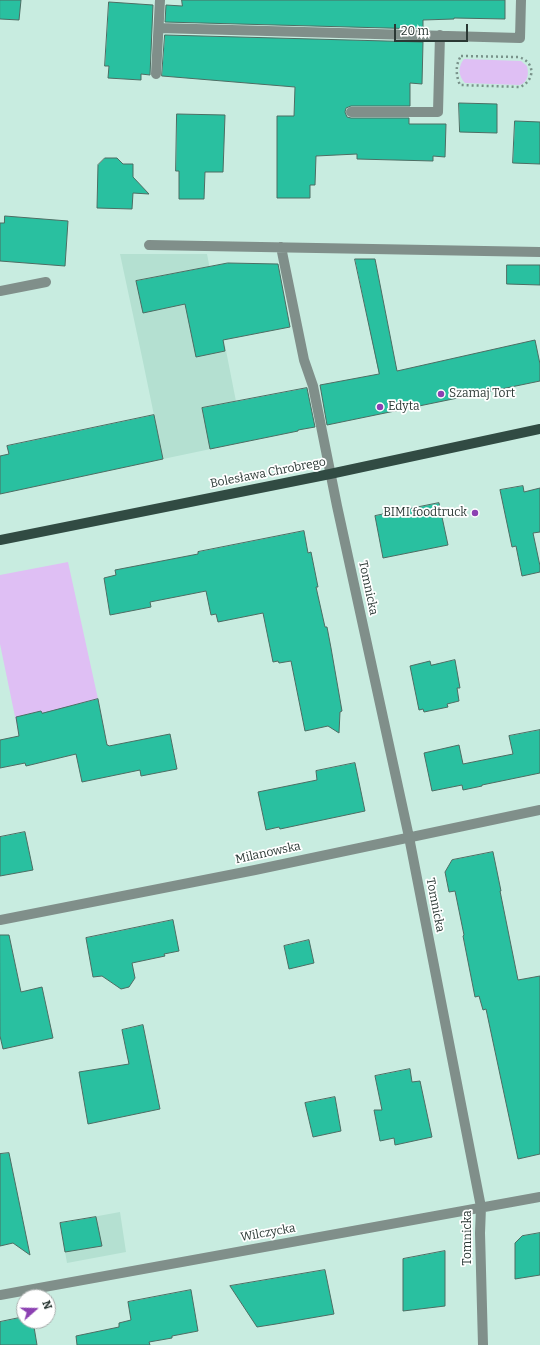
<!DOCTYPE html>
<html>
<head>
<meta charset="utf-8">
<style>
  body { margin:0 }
  #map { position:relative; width:540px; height:1345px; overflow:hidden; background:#c8ece0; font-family:Bitter,serif }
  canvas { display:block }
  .north { position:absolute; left:16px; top:1289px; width:40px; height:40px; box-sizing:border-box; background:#fff; border:1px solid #aaafae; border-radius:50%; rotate:70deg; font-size:11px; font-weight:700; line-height:16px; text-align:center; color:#2a3834 }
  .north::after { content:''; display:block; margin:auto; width:14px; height:18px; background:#8c41b2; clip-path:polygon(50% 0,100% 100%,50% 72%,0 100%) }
  .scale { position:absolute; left:394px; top:24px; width:74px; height:18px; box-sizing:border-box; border:2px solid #2a3834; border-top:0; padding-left:5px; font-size:12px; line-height:14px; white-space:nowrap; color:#2a3834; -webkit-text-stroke:3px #fff; paint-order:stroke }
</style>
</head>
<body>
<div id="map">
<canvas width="540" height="1345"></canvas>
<div class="north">N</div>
<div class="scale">20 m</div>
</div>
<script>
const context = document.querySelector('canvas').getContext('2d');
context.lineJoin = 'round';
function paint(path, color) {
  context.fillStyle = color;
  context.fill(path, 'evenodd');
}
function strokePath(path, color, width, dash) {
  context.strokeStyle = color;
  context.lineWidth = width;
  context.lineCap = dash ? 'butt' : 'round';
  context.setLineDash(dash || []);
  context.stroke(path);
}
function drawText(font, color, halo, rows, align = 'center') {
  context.font = font + ' Bitter,serif';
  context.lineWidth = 3.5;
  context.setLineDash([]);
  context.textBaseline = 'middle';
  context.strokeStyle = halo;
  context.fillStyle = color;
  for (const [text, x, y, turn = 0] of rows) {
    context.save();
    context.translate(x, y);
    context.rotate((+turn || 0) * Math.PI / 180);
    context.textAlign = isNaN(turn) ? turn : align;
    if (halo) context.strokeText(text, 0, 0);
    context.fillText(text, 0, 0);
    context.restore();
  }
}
paint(new Path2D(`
  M120 254H207L244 442 163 459 142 357Z
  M120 1212 126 1252 67 1263 60 1223Z`), '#b4e0d1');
paint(new Path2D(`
  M464 59 521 61 527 66C529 74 528 82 520 85L465 83C458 76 458 66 464 59Z
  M68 562 98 699 19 736 0 644V575Z`), '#dfbff4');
const building = new Path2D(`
  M0 0H21L19 20 0 19Z
  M182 0H505V19L454 18V19L423 20V29L165 22 166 5 182 6Z
  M109 2 153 5 150 75 141 74V80L108 78 109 66H105Z
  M165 35 423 42 422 84 410 83V106H351L346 108 345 112 347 117 351 118H409V124H446L445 157 433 156V161L357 159V154L316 156 315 185H310V198H277V116H294L295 87 162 76Z
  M459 103 497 104V133L460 132Z
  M177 114 225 115 223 172H205L204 199H179V171H176Z
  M515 121 540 122V164L513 163Z
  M105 158H117L123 164H133V177L149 194 133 193 132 209 97 208 98 165Z
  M5 216 68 221 65 266 0 261V223H4Z
  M355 259H375L397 371 535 340 540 364V381L327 425 320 385 379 374Z
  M228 263 278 264 290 327 223 340 225 351 196 357 185 304 143 313 136 281Z
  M507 265H540V285L507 284Z
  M307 388 315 427 298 430V431L210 449 202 408Z
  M154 415 163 459 0 494V456L9 454 7 446Z
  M523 486 524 492 540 488V532L533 533 540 566V572L522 576 516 546 512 547 500 490Z
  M439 503 448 545 383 558 375 516Z
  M304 531 308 553 311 552 318 587H316L325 627H327L331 648 342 711 340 712 339 733 328 726 305 731 291 661 279 663 278 661 273 662 263 613 218 622 216 614 211 615 206 591 150 602 151 607 110 615 104 578 116 575 115 570 198 554V552Z
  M455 660 460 688H457L459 701 447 704 448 707 424 712 423 709 419 710 410 666 430 661 431 665Z
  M98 699 107 745H108L109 746 170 734 177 769 141 776 140 770 82 782 76 754 26 766 25 763 0 768V740L19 736 16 717 41 711 42 713Z
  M540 730V773L482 785V786L463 790 462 785 432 791 424 753 459 745 463 764 513 754 509 736Z
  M355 763 365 811 280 829 279 827 266 830 258 792 317 780 316 771Z
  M25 832 33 870 0 876V837Z
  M493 852 501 891H500L518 980 540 976V1154L518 1159 486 1009 483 1010 479 996 475 997 463 936 464 935 455 891 449 892 445 872 452 860Z
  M173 920 179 951 164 954 165 956 132 963 135 978 129 987 121 989 102 976 93 977 86 938Z
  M0 935H9L21 992 42 987 53 1038 3 1049 0 1036Z
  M309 940 314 963 289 969 284 946Z
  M143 1025 160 1109 88 1124 79 1072 129 1064 122 1030Z
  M410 1069 412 1082 420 1081 432 1137 395 1145 394 1138 380 1141 374 1110H382L375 1076Z
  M335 1097 341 1131 313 1137 305 1103Z
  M9 1153 30 1255 13 1243 0 1246V1154Z
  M96 1217 102 1246 65 1252 60 1223Z
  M540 1233V1275L515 1279V1243L522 1236Z
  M445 1251V1306L403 1311V1259Z
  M325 1270 334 1314 276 1324 257 1327 230 1286Z
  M191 1290 198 1331 172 1336V1338L149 1342 150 1345H77L76 1336 119 1327V1323L131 1320 128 1302Z
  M24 1317V1321H33L37 1345H0V1322Z`);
paint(building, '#29c0a0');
strokePath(building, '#4d6d63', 1);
strokePath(new Path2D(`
  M461 56 518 57C535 61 536 80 520 87L460 85C456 76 455 65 461 56Z`), '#79928a', 2.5, [2, 3]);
strokePath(new Path2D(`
  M159 28 520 38 521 0
  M156 74 160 0
  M351 112H438L440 35
  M149 245 540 252
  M281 247 304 360 313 386 337 506 409 837 481 1207 480 1233 483 1345
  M0 291 46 282
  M0 920 255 870 540 810
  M0 1295 540 1197`), '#808f8a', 10);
strokePath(new Path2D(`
  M0 540 330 474 540 429`), '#314b43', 10);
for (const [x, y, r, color] of [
  [441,394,4,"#8c41b2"],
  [380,407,4,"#8c41b2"],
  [475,513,4,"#8c41b2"]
]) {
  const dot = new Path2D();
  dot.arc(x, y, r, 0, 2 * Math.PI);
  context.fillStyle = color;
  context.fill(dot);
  strokePath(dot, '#fff', 1.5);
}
drawText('12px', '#2a3834', '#fff', [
  ["Szamaj Tort",449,394],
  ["Edyta",388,407],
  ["BIMI foodtruck",467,513,"right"]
], 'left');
drawText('12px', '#2a3834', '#fff', [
  ["Bolesława Chrobrego",268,473,-11],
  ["Tomnicka",368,588,78],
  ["Milanowska",268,853,-12],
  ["Tomnicka",435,905,79],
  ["Wilczycka",268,1233,-10],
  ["Tomnicka",468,1238,-90]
]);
</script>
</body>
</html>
